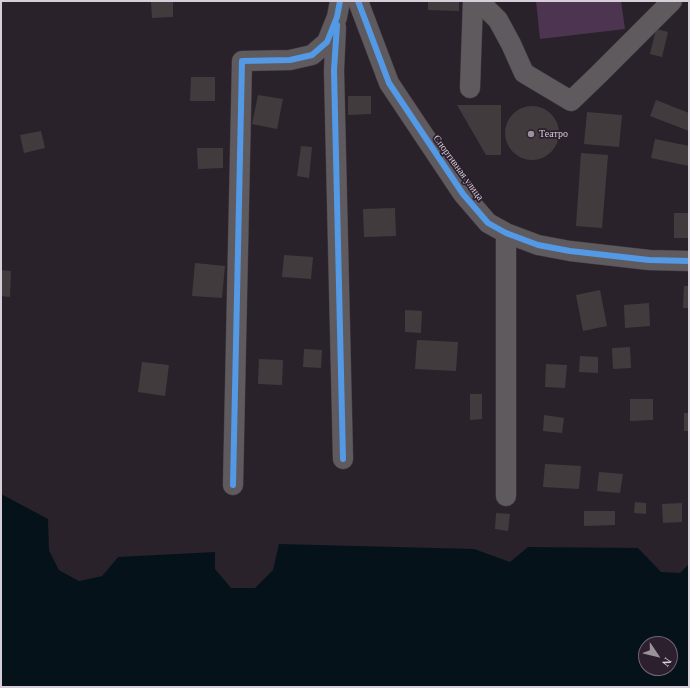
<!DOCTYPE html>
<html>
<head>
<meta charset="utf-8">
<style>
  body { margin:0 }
  #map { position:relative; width:690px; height:688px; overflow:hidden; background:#29222a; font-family:"Times New Roman",serif }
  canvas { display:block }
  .frame { position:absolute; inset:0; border:2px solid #d6ced8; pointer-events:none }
  .north { position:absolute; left:638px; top:636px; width:40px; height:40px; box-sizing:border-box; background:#2c1f2e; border:1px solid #706572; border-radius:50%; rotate:125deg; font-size:11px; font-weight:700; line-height:16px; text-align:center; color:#d6ced8 }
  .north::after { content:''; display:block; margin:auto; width:14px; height:18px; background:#99929b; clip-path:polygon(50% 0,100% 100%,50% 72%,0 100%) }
</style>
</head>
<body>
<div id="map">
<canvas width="690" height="688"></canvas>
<div class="frame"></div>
<div class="north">N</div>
</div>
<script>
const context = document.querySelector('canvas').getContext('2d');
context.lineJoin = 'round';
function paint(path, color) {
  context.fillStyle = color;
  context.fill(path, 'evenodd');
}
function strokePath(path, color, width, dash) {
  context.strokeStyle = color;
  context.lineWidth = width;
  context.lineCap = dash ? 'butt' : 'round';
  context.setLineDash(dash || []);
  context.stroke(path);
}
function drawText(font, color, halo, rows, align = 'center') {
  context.font = font + ' "Times New Roman",serif';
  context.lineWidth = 3.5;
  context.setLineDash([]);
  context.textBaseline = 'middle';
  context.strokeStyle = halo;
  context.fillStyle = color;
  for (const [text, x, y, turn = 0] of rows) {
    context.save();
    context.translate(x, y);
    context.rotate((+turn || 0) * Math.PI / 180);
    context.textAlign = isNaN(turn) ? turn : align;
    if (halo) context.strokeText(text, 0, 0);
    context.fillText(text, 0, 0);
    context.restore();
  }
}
paint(new Path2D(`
  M536 1H621L625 29 540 39Z`), '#4d3451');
paint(new Path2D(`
  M1 494 48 519 49 550 59 570 79 581 102 576 118 557 215 552V569L231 588H255L273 570 279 544 474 549 510 562 528 547 638 548 661 572 680 573 689 564V687H1ZM646 644H670V668H646Z`), '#061219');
paint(new Path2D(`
  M49 517 50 519 51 550 61 569 80 579 101 575 118 555V557L102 576 79 581 59 570 49 550Z`), '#29222a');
paint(new Path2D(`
  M151 1H173V17L152 18Z
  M428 1H459V11L428 10Z
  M656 29 668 32 662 57 650 54Z
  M191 77H215V101H190Z
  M258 95 283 99 277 129 252 124Z
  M348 96H371V114L348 115Z
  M656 100 689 113V131L650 116Z
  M457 105H501V155H486Z
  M505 133a27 27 0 1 1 54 0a27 27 0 1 1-54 0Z
  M587 112 622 115 619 147 584 144Z
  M41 131 45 148 24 153 20 135Z
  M655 139 689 146V166L651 158Z
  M301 146 312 147 309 178 297 176Z
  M197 148H223V168L198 169Z
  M581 153 608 155 602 228 576 226Z
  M395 208 396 236 364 237 363 209Z
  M674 213H689V238H674Z
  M284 255 313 257 311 279 282 277Z
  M195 263 225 266 222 298 192 296Z
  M1 270 11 271 10 297 1 296Z
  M684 286H689V308H683Z
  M600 290 607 326 583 331 576 295Z
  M649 303 650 326 625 328 624 305Z
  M405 310 422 311 421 333 405 332Z
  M417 340 458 342 456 371 415 369Z
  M630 347 631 368 613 369 612 348Z
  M304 349 322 350 321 368 303 367Z
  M580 356 598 357V373L579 372Z
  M259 359 283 360 282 385 258 384Z
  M142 362 169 365 165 396 138 392Z
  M546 364 567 365 565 388 545 387Z
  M470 394H482V419L470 420Z
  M630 399H653V420L630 421Z
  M684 413H689V431H684Z
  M544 415 564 418 562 433 543 431Z
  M545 464 581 466 579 489 543 487Z
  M599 472 623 474 620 493 597 491Z
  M635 502 646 503V514L634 513Z
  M682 503V522L663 523 662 504Z
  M584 511H615V525L584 526Z
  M496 513 510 514 508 531 495 529Z`), '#423b3e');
const minor = new Path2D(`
  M358 1 389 83 463 194 488 223 506 233 538 245 570 251 649 260 689 261
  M479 1 498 20 511 44 524 73 571 101 599 74 672 1
  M336 27 334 70 343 459
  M470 88 473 1
  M233 485 242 61 290 60 312 55 327 42 337 17 340 1
  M506 496V233`);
strokePath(minor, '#443e45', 21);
strokePath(minor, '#5f5a5d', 20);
strokePath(new Path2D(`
  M358 1 389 83 463 194 488 223 506 233 538 245 570 251 649 260 689 261
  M337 25 334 70 343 459
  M233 485 242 61 290 60 312 55 327 42 337 17 340 1`), '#5399e6', 6);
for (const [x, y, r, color] of [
  [531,134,4,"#99929b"]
]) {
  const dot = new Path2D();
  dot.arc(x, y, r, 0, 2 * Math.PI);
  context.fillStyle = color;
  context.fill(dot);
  strokePath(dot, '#2c1f2e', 1.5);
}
drawText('10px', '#d6ced8', '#2c1f2e', [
  ["Театро",539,134]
], 'left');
drawText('10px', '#d6ced8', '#2c1f2e', [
  ["Спортивная улица",458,168,54]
]);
</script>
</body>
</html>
